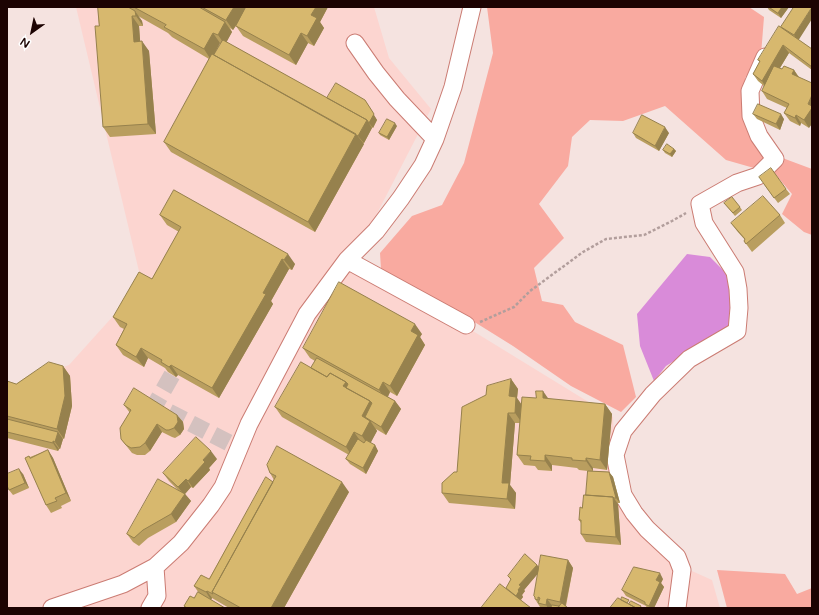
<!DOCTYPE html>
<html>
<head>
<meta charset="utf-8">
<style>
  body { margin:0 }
  #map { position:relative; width:819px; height:615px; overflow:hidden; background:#f5e3e0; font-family:"Varela Round",sans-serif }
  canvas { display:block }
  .frame { position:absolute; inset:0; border:8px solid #1c0302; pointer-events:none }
  .north { position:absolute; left:12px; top:12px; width:40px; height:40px; -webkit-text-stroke:3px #fff; paint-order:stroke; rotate:213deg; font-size:11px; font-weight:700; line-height:16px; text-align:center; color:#1c0302 }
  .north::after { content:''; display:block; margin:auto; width:14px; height:18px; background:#1c0302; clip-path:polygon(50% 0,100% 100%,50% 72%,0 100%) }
</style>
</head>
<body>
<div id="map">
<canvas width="819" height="615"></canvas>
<div class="frame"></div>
<div class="north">N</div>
</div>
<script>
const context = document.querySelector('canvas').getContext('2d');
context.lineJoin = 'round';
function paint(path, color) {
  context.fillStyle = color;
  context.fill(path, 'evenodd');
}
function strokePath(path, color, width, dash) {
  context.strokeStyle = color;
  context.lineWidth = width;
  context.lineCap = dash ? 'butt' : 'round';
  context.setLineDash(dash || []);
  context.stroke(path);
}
paint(new Path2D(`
  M76 7H374L389 58 431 109 354 258 613 417 614 435 611 471 674 563 712 580 720 608H7V383L12 386 69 365 142 284Z`), '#fcd5d0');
paint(new Path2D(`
  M487 7H749L764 17 761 55 745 78 746 119 761 150 812 169V235L804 232 782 214 792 194 775 174 726 160 665 106 623 121 590 120 572 137 568 166 539 204 564 238 534 268 542 301 563 305 575 322 623 345 636 397 621 412 571 386 513 346 460 313 381 269 380 253 412 216 442 205 464 163 493 53Z
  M717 570 785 574 797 594 812 588V608H727Z`), '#f9aaa0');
paint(new Path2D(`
  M687 254 710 257 730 277 732 327 693 349 666 366 654 381 640 346 637 314Z`), '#d98bd9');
strokePath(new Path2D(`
  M172 375 155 405 239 448`), '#d4c1bf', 17, [17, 8]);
const minor = new Path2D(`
  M355 43 376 73 397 99 435 139
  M347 260 466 325
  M52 608 123 584 155 567 181 543 211 505 223 487 249 424 307 314 347 260 376 231 401 198 423 165 435 139 453 87 472 7
  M150 608 157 596 155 567
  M677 608 682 570 677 557 647 529 634 513 623 495 615 455 623 431 653 394 689 359 737 331 739 308 738 289 735 272 704 223 700 204 737 183 758 176 775 159 759 136 751 116 750 91 765 57`);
strokePath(minor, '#cb7c73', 19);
strokePath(new Path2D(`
  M480 322 514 307 530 291 583 252 606 239 644 235 672 221 686 213`), '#b29e9c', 2.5, [3, 2]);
strokePath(minor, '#fff', 17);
paint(new Path2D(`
  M98 7H328L320 22 324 28 314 46 308 43 296 65 243 36 236 26 233 30 230 28 232 32 226 42 327 98 368 106 377 120 373 128 372 127V128L364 143H363L364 144 315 232 171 152 164 142 209 59 172 37 168 33 138 16 142 21 143 26H139L140 41 149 51 156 134 110 137 103 127 99 26ZM220 43H221L214 55Z
  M767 7H789L781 18 769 10Z
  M794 7 798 40 812 49V70L789 53 780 68 782 69 794 70 799 77 809 128 801 123 800 126 790 121 784 113 787 108 767 99 762 91 764 86 758 81 753 74 760 62 758 60 782 28 781 27Z
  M753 114 784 119 780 130 757 119Z
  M397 126 389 140 380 135 379 133Z
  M633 133H669L659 151 636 138Z
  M674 149 676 151 672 157 665 153 663 150Z
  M763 183 786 189 790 194 778 203Z
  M174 190 295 264 292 270 289 269 271 301 273 304 219 398 178 375 176 377 168 372 165 368 148 358 144 367 123 355 116 345 124 329 120 327 113 317 152 279 179 232 167 225 160 215Z
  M724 203 740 207 742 210 735 216Z
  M780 215 785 223 752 252 744 241 745 240 737 231 731 223Z
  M422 334 420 337 425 345 397 396 390 392 388 397 395 401 401 409 386 435 376 429 377 431 370 443 375 445 378 451 366 474 350 464 346 459 349 455 282 417 275 407 311 368 315 361 310 358 303 348Z
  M63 366 70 376 72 406 64 439 62 438 63 439 60 449H59L58 451 7 438V381L16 384Z
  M511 379 518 389 517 398 522 405 549 399 605 404 612 414 607 470 593 468V471L609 472 613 477 620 503H617L618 504 621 545 586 542 581 534V523L579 520 586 495 588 471 579 470 577 468 552 465V471L538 470 535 466 524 465 517 455 520 423H515L510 485 516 493 515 509 449 503 442 493 457 472Z
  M124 405 177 415 183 422 184 429 180 435 175 438 172 437 162 432 150 451 145 455H137L132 453 121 439 130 413Z
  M48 450 53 458 71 501 61 506 62 508 51 513 46 505 29 456 30 457Z
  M217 459 209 468 210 470 193 488 191 487 185 494 191 501 176 522 148 538 139 546 133 542 127 534 178 490 169 481 163 473Z
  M270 473 349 492 284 608H229L212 598 211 600 225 608H185L184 606 199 593 194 586 209 579 273 482 274 480Z
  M23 474 29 488 13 495 9 490Z
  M568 560 573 568 566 606 568 608H542L540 607 535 599V598L534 596 538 573 524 590 525 591 522 595 523 597 521 600 506 588 511 580 508 576 537 565 539 567Z
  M663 579 661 583 664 587 654 608H647L646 606 626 596 622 590Z`), '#b99e5f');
paint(new Path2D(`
  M234 7H245L246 8 233 30 226 20Z
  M316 7H328L320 22 324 28 314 46 307 36 311 15Z
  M782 7H789L781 18 778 13Z
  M812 7V19L798 41 794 35Z
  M135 11 142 21 143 26 136 16Z
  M132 16 139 26 141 52 134 42Z
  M225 22 232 32 225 45 218 35Z
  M213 33 220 43 211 60 204 49Z
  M301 33 308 43 296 65 289 55Z
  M142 41 149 51 156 134 148 124Z
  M783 45 789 53 767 89 762 81Z
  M794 70 799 78 792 74Z
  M812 95V124L809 128 804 120 808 104Z
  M365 100 377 120 373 128 369 123Z
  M781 114 784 119 780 130 776 124Z
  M796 115 801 123 800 126 795 118Z
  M367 120 372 128 364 143 358 136Z
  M395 123 397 126 389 140 387 137Z
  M665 127 669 133 659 151 655 146Z
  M356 134 364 144 315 232 308 222Z
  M674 149 676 151 672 157 670 154Z
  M288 254 295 264 292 270 284 260Z
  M282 259 289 269 271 301 273 304 219 398 212 388 263 293Z
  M415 324 422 334 420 337 425 345 397 396 390 386 411 331Z
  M141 348 148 358 144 367 136 357Z
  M171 365 178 375 176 377 169 367Z
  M63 366 70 376 72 406 64 439 57 429Z
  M511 379 518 389 517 398 523 407 522 423 515 413 509 396Z
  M346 382 353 392 343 386Z
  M383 382 390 392 386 400 379 390Z
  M543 391 550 401 543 398Z
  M370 401 377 411 371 422 377 431 369 446 362 436V416Z
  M395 401 401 409 386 435 381 427Z
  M605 404 612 414 607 470 600 460Z
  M508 413 515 423 510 485 516 493 515 509 507 499 502 483Z
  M177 415 183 422 184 429 180 435 174 428Z
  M157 424 162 432 150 451 145 443Z
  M58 432 63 439 60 449 55 442Z
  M354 432 361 442 353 457 346 447Z
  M53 441 59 449 58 451 53 443Z
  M375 445 378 451 366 474 363 468Z
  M48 450 53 458 71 501 66 493Z
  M211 451 217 459 209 468 210 470 193 488 188 481 203 460Z
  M545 455 552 465V471L545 461Z
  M586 458 593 468V471L586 461Z
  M19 469 23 474 29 488 25 483Z
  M609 472 613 477 620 503 616 498Z
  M186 479 191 487 184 495 178 487Z
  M342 482 349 492 284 608H271Z
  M185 494 191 501 176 522 171 514Z
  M613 497 618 504 621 545 616 537Z
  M568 560 573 568 565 608H564L560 602Z
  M537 565 541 570 524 590 525 591 522 595 523 597 519 602 515 597 519 585Z
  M660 573 663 579 661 583 664 587 654 608H650L649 606 656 580Z
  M207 591 212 598 211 600 206 592Z
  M547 599 553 607 552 608H548L546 605Z`), '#96814d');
const building = new Path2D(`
  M98 7H128L135 11 136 16H132L134 42 142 41 148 124 103 127 95 26H99Z
  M134 7H199L225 22 218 35 213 33 204 49 164 27 166 25Z
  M202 7H234L226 20Z
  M246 7H316L311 15 317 18 307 36 301 33 289 55 236 26Z
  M769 7H782L778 13Z
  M794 7H812L794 35 781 27Z
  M779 26 812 49V67L783 45 762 81 753 74 760 61 758 60Z
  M223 40 367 120 358 136 214 55Z
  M212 54 356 134 308 222 164 142Z
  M774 66 782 69 784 66 794 70 792 74 812 83V95L808 104 812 106V108L804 120 796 115 795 118 784 113 789 104 762 91Z
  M336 83 365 100 374 114 369 123 367 120 327 98Z
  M758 104 781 114 776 124 753 114Z
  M642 115 665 127 655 146 633 133Z
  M387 119 395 123 387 137 379 133Z
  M667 144 674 149 670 154 663 150Z
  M771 168 786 189 774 198 759 177Z
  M174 190 288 254 284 260 282 259 263 293 266 294 212 388 171 365 169 367 161 362 162 360 141 348 136 357 116 345 127 324 113 317 139 272 152 279 181 227 160 215Z
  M763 196 780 215 746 244 744 241 745 239 731 223Z
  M732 197 740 207 733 213 724 203Z
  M339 282 415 324 411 331 418 335 390 386 383 382 379 390 303 348Z
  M317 358 395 401 381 427 365 417 372 403 370 401 346 388 348 384 346 382 330 373 327 377 311 368Z
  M49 362 63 366 65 396 57 429 7 416V381L16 384Z
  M301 362 327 377 330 373 346 382 343 386 370 401 362 416 370 421 362 436 354 432 346 447 275 407Z
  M511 379 509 396 516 397 515 413H508L502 483H509L507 499 442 493V483L454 472H457L462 407 486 395 487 386Z
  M134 388 177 415 178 422 174 428 169 430H166L157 424 145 443 140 447 131 448 126 445 121 439 120 428 131 410 124 405Z
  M536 391H543V398L605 404 600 460 586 458V461L572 460V458L545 455V461L530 460 531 456 517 455 522 397 536 398Z
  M7 419 58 432 55 442 53 441V443L7 432Z
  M196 437 211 451 203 460 205 462 188 481 186 479 178 487 163 473Z
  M358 439 364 443 366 440 375 445 363 468 346 459Z
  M277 446 342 482 271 608H241L212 592 276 476 270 473 267 465Z
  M48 450 66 493 55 498 57 501 46 505 25 458 29 456 30 458Z
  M19 469 25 483 9 490 7 486V474Z
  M588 471 609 472 616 498H614L613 497 586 495Z
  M266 477 273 482 212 592 213 594 207 591 206 592 194 586 201 575 209 579Z
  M158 479 185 494 171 514 143 530 134 538 127 534Z
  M584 495 613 497 616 537 581 534V520H579L580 507 582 508Z
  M525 554 537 565 519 585 521 586 518 590 519 591 516 596 506 588 511 579 508 576Z
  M541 555 568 560 560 602 547 599 546 605 538 603 540 598 538 597V600L535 599V597L534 596Z
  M634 567 660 573 656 580 660 582 649 606 645 604V602L622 590Z
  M500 584 531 608H481Z
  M198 592 225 608H187L184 606 190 596 194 598Z
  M622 597 629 600 627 603 621 600Z
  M618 598 636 608H610Z
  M631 601 641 606 640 608H636L629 604Z
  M562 603 568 608H558Z
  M552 605 559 606 558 608H551Z`);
paint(building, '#d7b86e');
strokePath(building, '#96814d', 1);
</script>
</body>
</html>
